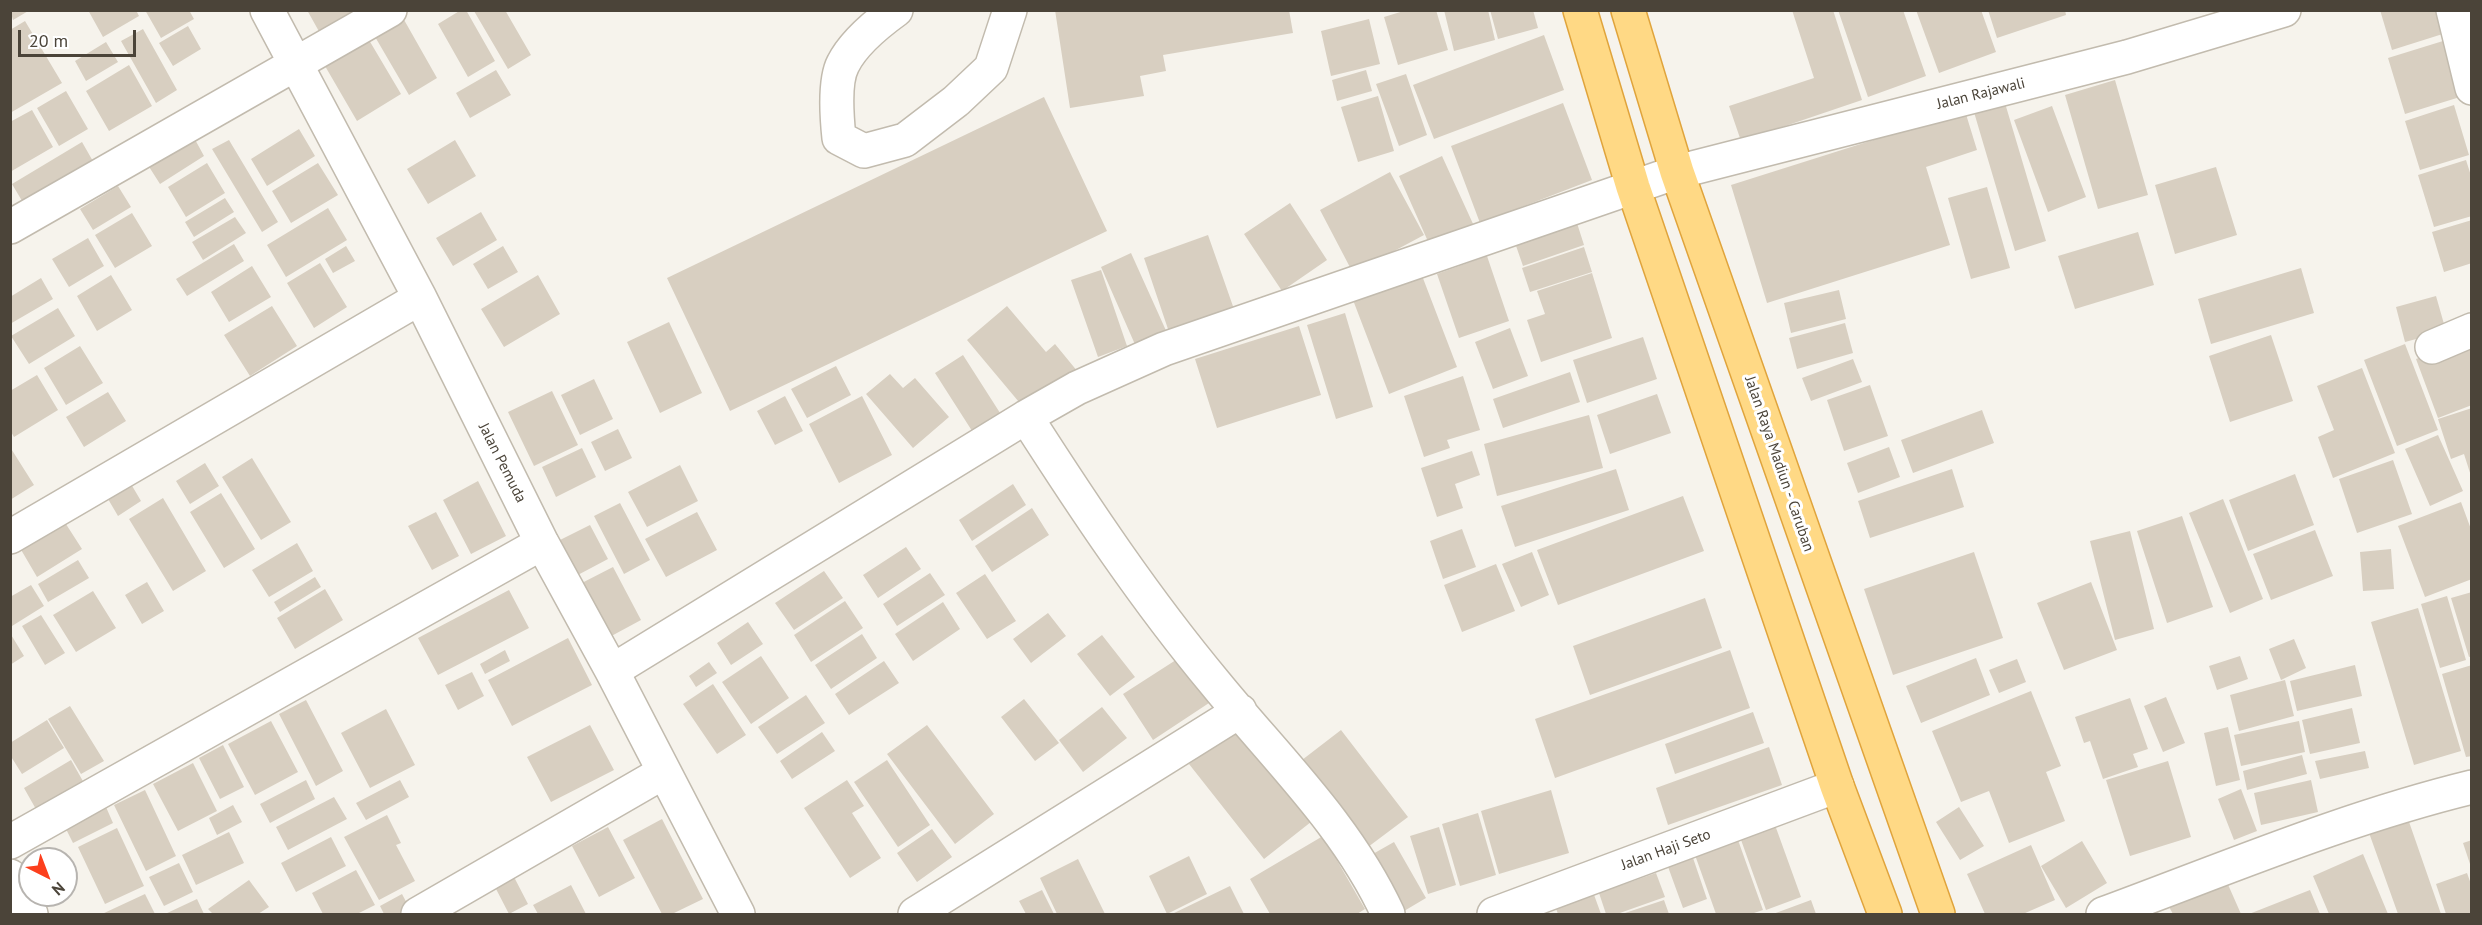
<!DOCTYPE html>
<html>
<head>
<meta charset="utf-8">
<style>
  body { margin:0 }
  #map { position:relative; width:2482px; height:925px; overflow:hidden; background:#f6f3ec; font-family:"PT Sans",sans-serif }
  canvas { display:block }
  .frame { position:absolute; inset:0; border:12px solid #4b4439; pointer-events:none }
  .north { position:absolute; left:18px; top:847px; width:60px; height:60px; box-sizing:border-box; background:#fff; border:2px solid #b7b4b0; border-radius:50%; rotate:138deg; font-size:16px; font-weight:700; line-height:24px; text-align:center; color:#4b4439 }
  .north::after { content:''; display:block; margin:auto; width:21px; height:27px; background:#fc3f1d; clip-path:polygon(50% 0,100% 100%,50% 72%,0 100%) }
  .scale { position:absolute; left:18px; top:30px; width:118px; height:27px; box-sizing:border-box; border:3px solid #4b4439; border-top:0; padding-left:8px; font-size:18px; line-height:21px; white-space:nowrap; color:#4b4439; -webkit-text-stroke:4px #fff; paint-order:stroke }
</style>
</head>
<body>
<div id="map">
<canvas width="2482" height="925"></canvas>
<div class="frame"></div>
<div class="north">N</div>
<div class="scale">20 m</div>
</div>
<script>
const context = document.querySelector('canvas').getContext('2d');
context.lineJoin = 'round';
function paint(path, color) {
  context.fillStyle = color;
  context.fill(path, 'evenodd');
}
function strokePath(path, color, width, dash) {
  context.strokeStyle = color;
  context.lineWidth = width;
  context.lineCap = dash ? 'butt' : 'round';
  context.setLineDash(dash || []);
  context.stroke(path);
}
function drawText(font, color, halo, rows, align = 'center') {
  context.font = font + ' "PT Sans",sans-serif';
  context.lineWidth = 6;
  context.setLineDash([]);
  context.textBaseline = 'middle';
  context.strokeStyle = halo;
  context.fillStyle = color;
  for (const [text, x, y, turn = 0] of rows) {
    context.save();
    context.translate(x, y);
    context.rotate((+turn || 0) * Math.PI / 180);
    context.textAlign = isNaN(turn) ? turn : align;
    if (halo) context.strokeText(text, 0, 0);
    context.fillText(text, 0, 0);
    context.restore();
  }
}
paint(new Path2D(`
  M10 10H30L13 20Z
  M88 10H136L139 16 103 37Z
  M145 10H189L194 19 161 38Z
  M307 10H362L321 35Z
  M461 10H466L495 61 468 77 438 24Z
  M505 10 531 55 508 69 474 11Z
  M1055 10H1289L1293 33 1163 55 1166 71 1140 76 1144 96 1070 108Z
  M1407 10H1436L1448 50 1398 65 1384 17Z
  M1444 10H1488L1495 40 1454 51Z
  M1490 10H1533L1538 28 1498 39Z
  M1792 10H1833L1862 100 1741 141 1729 106 1814 78Z
  M1838 10H1903L1926 76 1868 97Z
  M1916 10H1981L1996 52 1939 73Z
  M1988 10H2065L2066 15 1997 38Z
  M2380 10H2442L2449 32 2392 50Z
  M403 18 437 78 409 95 374 35Z
  M1369 19 1380 64 1331 76 1321 31Z
  M25 21 62 83 10 113V30Z
  M188 26 201 49 173 66 159 43Z
  M143 29 177 90 156 103 121 41Z
  M1544 35 1564 90 1434 139 1413 85Z
  M369 40 401 94 357 121 325 66Z
  M2443 41 2460 97 2405 114 2388 58Z
  M106 42 118 62 86 81 75 61Z
  M129 65 152 106 109 131 86 91Z
  M496 70 511 95 470 118 456 93Z
  M1366 70 1372 91 1337 101 1332 80Z
  M1406 74 1427 135 1399 146 1376 84Z
  M2115 80 2148 195 2098 209 2065 95Z
  M66 91 88 129 59 146 37 108Z
  M2002 93 2046 241 2015 251 1971 102Z
  M1378 96 1394 151 1358 162 1341 107Z
  M1044 97 1107 231 730 411 667 278Z
  M1563 103 1592 180 1480 223 1451 146Z
  M2454 105 2469 155 2420 170 2405 121Z
  M2052 106 2086 197 2048 212 2014 120Z
  M32 110 53 147 10 172V122Z
  M1965 111 1977 150 1926 167 1950 245 1767 303 1731 185Z
  M299 129 315 156 267 186 251 159Z
  M192 134 204 156 160 184 146 162Z
  M229 140 278 222 262 232 212 149Z
  M455 140 476 176 428 204 407 169Z
  M82 142 98 170 28 211 12 184Z
  M1442 156 1474 226 1430 246 1399 176Z
  M2466 160 2472 179V216L2434 227 2418 175Z
  M207 163 225 193 186 217 168 187Z
  M318 163 338 195 291 223 272 191Z
  M2216 167 2237 235 2175 254 2155 185Z
  M1390 172 1424 235 1353 273 1320 210Z
  M118 186 131 207 93 230 80 209Z
  M1987 187 2010 268 1971 279 1948 198Z
  M225 198 234 212 194 237 185 222Z
  M1290 203 1327 260 1282 291 1244 234Z
  M328 208 347 240 286 277 267 245Z
  M481 212 497 240 453 266 436 238Z
  M132 213 152 246 115 268 95 235Z
  M235 217 246 233 203 260 192 242Z
  M1576 220 1584 245 1523 266 1514 240Z
  M2472 220V263L2444 272 2432 232Z
  M2138 232 2154 285 2075 309 2058 256Z
  M1208 235 1235 312 1170 335 1144 258Z
  M88 238 104 266 69 287 52 259Z
  M234 244 244 261 187 296 176 279Z
  M346 246 355 261 333 273 325 259Z
  M503 246 518 272 488 289 473 264Z
  M1584 247 1592 272 1530 292 1522 268Z
  M1131 253 1168 335 1137 349 1101 267Z
  M1487 256 1509 321 1459 338 1437 274Z
  M320 263 347 307 314 328 287 283Z
  M252 266 271 297 229 322 211 292Z
  M2301 268 2314 313 2211 344 2198 299Z
  M1101 270 1127 346 1098 357 1071 280Z
  M1421 273 1457 367 1389 394 1353 300Z
  M1592 273 1612 338 1541 362 1527 320 1545 314 1537 291Z
  M111 275 132 310 97 331 77 296Z
  M538 275 560 314 504 347 481 309Z
  M41 278 53 299 10 324V297Z
  M1839 290 1846 319 1791 333 1784 303Z
  M2436 296 2446 331 2405 342 2396 307Z
  M272 306 297 346 250 376 224 335Z
  M1007 306 1046 352 1055 344 1078 372 1029 414 967 340Z
  M58 308 75 336 29 364 11 336Z
  M1345 313 1373 407 1336 419 1307 325Z
  M669 322 702 393 660 413 627 342Z
  M1845 323 1853 353 1797 369 1789 338Z
  M1299 326 1321 395 1217 428 1195 359Z
  M1510 328 1528 376 1493 389 1475 342Z
  M2271 335 2293 401 2230 422 2209 356Z
  M1643 337 1657 379 1587 403 1573 360Z
  M2472 338V405L2438 418 2416 359Z
  M2405 344 2438 430 2397 446 2364 360Z
  M80 346 103 383 66 405 44 368Z
  M963 355 1002 416 974 434 935 373Z
  M1853 359 1862 382 1811 401 1802 378Z
  M836 366 851 395 807 418 791 389Z
  M2362 368 2395 453 2333 478 2318 437 2334 430 2317 386Z
  M1570 372 1580 402 1503 428 1493 399Z
  M890 374 903 388 915 378 949 417 913 448 866 394Z
  M37 375 58 410 14 437 10 430V391Z
  M1463 376 1480 430 1447 440 1450 448 1424 457 1404 396Z
  M594 379 613 419 580 435 561 395Z
  M1870 385 1888 436 1844 451 1827 400Z
  M552 391 578 445 534 466 508 412Z
  M108 392 126 421 84 447 66 417Z
  M1657 394 1671 433 1610 454 1597 415Z
  M785 396 803 431 775 445 757 411Z
  M862 396 892 455 839 483 809 424Z
  M2472 408V476H2471L2464 454 2451 459 2438 419Z
  M1982 410 1994 443 1913 473 1901 440Z
  M1589 415 1603 468 1497 496 1484 444Z
  M618 429 632 458 605 471 591 442Z
  M2438 435 2463 491 2430 506 2405 449Z
  M10 447 34 485 10 500Z
  M1889 447 1900 477 1858 493 1847 463Z
  M582 448 596 477 556 497 542 467Z
  M1472 451 1480 475 1455 484 1463 508 1437 517 1421 468Z
  M252 458 291 522 261 540 222 477Z
  M2393 460 2412 514 2357 533 2339 479Z
  M205 463 219 486 190 504 176 481Z
  M680 465 698 501 647 527 628 492Z
  M1616 469 1629 510 1515 547 1501 506Z
  M1952 469 1964 507 1870 538 1858 501Z
  M2295 474 2314 525 2248 551 2229 500Z
  M478 481 506 536 471 554 443 500Z
  M131 484 141 501 118 516 108 499Z
  M1013 484 1026 505 972 541 959 520Z
  M221 493 255 549 224 568 190 512Z
  M1683 496 1704 551 1558 605 1537 550Z
  M163 498 206 571 173 591 129 519Z
  M2223 499 2263 599 2230 613 2189 513Z
  M2461 502 2472 532V579L2425 597 2398 526Z
  M620 503 650 560 624 574 594 516Z
  M1032 508 1049 535 992 572 975 546Z
  M436 512 459 556 432 570 408 526Z
  M697 512 717 550 666 577 645 539Z
  M2182 516 2213 607 2167 623 2137 531Z
  M64 521 82 549 37 577 20 548Z
  M590 525 608 559 574 577 556 542Z
  M1462 529 1476 567 1443 579 1430 541Z
  M2315 530 2333 576 2271 600 2253 554Z
  M2130 531 2154 629 2115 640 2090 541Z
  M297 543 313 571 269 597 252 570Z
  M906 547 921 569 878 598 863 575Z
  M2391 549 2394 589 2363 591 2360 552Z
  M1532 552 1549 595 1521 607 1502 564Z
  M1974 552 2003 638 1893 675 1864 589Z
  M78 560 89 578 48 602 38 584Z
  M1496 564 1515 611 1462 632 1444 585Z
  M613 567 641 620 604 640 576 586Z
  M824 571 843 598 794 630 775 603Z
  M930 573 945 595 897 626 883 604Z
  M985 574 1016 621 987 639 956 593Z
  M315 577 321 587 280 612 274 602Z
  M147 582 164 611 142 624 125 595Z
  M2091 582 2117 650 2064 670 2037 603Z
  M31 585 44 606 12 626 10 597Z
  M325 589 343 620 295 649 277 618Z
  M509 590 529 628 438 675 418 638Z
  M93 591 116 628 76 652 53 615Z
  M2472 592V656L2469 657 2451 598Z
  M2447 596 2466 660 2440 668 2421 604Z
  M1705 598 1722 648 1590 695 1573 646Z
  M845 601 863 628 811 662 794 635Z
  M943 602 960 629 913 661 895 634Z
  M2418 608 2461 751 2414 765 2371 622Z
  M1048 613 1066 636 1031 663 1013 639Z
  M41 615 65 653 45 665 22 626Z
  M748 622 763 644 731 665 717 643Z
  M10 633 24 656 10 665Z
  M862 634 877 658 831 689 815 665Z
  M1102 635 1135 677 1110 696 1077 654Z
  M568 638 592 685 512 726 488 680Z
  M2294 639 2306 668 2281 680 2269 649Z
  M505 650 510 661 485 674 480 664Z
  M1730 650 1750 708 1555 778 1535 719Z
  M761 656 789 698 751 724 722 682Z
  M2240 656 2248 679 2217 690 2209 666Z
  M1179 658 1209 703 1153 740 1123 694Z
  M1976 658 1990 695 1921 723 1906 686Z
  M2017 659 2026 682 1999 693 1989 670Z
  M884 661 899 683 849 715 835 694Z
  M709 662 717 673 696 687 689 676Z
  M2355 665 2362 696 2297 711 2290 681Z
  M2472 665V756L2466 757 2442 674Z
  M472 672 484 696 458 710 445 685Z
  M2285 680 2294 716 2239 731 2230 695Z
  M713 684 746 735 717 754 683 704Z
  M2031 691 2061 766 2046 772 2065 821 2009 843 1989 791 1961 802 1932 731Z
  M806 695 825 723 777 754 758 727Z
  M2166 697 2185 743 2163 752 2144 706Z
  M2130 698 2148 749 2133 754 2138 767 2103 779 2090 741 2084 743 2075 717Z
  M1024 699 1059 743 1035 761 1001 717Z
  M306 700 343 771 316 786 279 714Z
  M70 706 104 761 81 774 48 719Z
  M1102 707 1127 738 1083 772 1059 740Z
  M2352 708 2360 743 2310 754 2302 720Z
  M386 709 415 765 370 788 341 733Z
  M1753 712 1764 743 1675 774 1665 744Z
  M47 720 64 748 22 774 10 755V743Z
  M271 721 298 772 255 795 228 744Z
  M2299 721 2305 752 2241 766 2234 735Z
  M1240 723 1316 818 1264 859 1189 764Z
  M590 725 614 770 551 802 527 757Z
  M927 725 994 814 955 844 887 754Z
  M2228 727 2240 780 2216 786 2204 733Z
  M1341 730 1408 817 1368 847 1302 760Z
  M822 732 835 751 792 779 780 761Z
  M223 745 244 787 220 799 199 758Z
  M1769 747 1782 785 1668 825 1656 788Z
  M2365 751 2369 768 2320 779 2315 761Z
  M2302 755 2307 774 2247 790 2243 771Z
  M71 760 84 783 37 811 24 788Z
  M887 760 930 825 898 847 854 782Z
  M2168 761 2191 837 2130 856 2106 780Z
  M193 763 217 811 178 831 153 784Z
  M306 780 315 799 270 823 260 804Z
  M400 780 409 797 366 820 356 803Z
  M847 780 864 806 852 813 881 858 850 878 804 808Z
  M2311 780 2318 812 2261 825 2254 793Z
  M2241 789 2257 831 2234 840 2218 799Z
  M145 790 176 856 146 871 114 805Z
  M1551 790 1569 853 1499 874 1481 811Z
  M334 797 347 819 288 850 276 827Z
  M233 805 242 822 217 835 209 818Z
  M106 807 113 823 73 843 65 827Z
  M1959 807 1984 846 1960 860 1936 822Z
  M1478 813 1496 875 1460 886 1442 824Z
  M387 815 401 843 396 845 415 881 379 900 344 837Z
  M2407 816 2441 914H2398L2368 830Z
  M662 819 703 899 672 914H662L623 840Z
  M1775 825 1801 897 1766 910 1740 837Z
  M608 827 635 878 599 897 572 846Z
  M1439 827 1456 885 1428 894 1410 836Z
  M117 828 144 886 105 904 78 847Z
  M932 829 952 857 917 882 897 853Z
  M229 832 244 863 196 885 182 855Z
  M1323 836 1365 909 1357 914H1270L1250 879Z
  M331 837 346 866 296 892 281 863Z
  M1738 840 1763 910 1751 914H1716L1695 855Z
  M2472 840V867H2471L2463 843Z
  M2082 841 2107 883 2066 908 2041 866Z
  M1394 842 1426 898 1399 914 1364 859Z
  M2031 845 2055 900 2023 914H1985L1967 874Z
  M2363 854 2388 914H2329L2313 876Z
  M1692 855 1707 899 1683 908 1667 864Z
  M1189 856 1207 894 1167 914 1149 876Z
  M1078 859 1105 914H1057L1040 878Z
  M179 863 193 892 164 906 149 877Z
  M356 870 375 905 357 914H323L312 893Z
  M1656 873 1665 897 1617 914H1606L1599 893Z
  M2467 873 2472 887V914H2446L2436 884Z
  M514 877 528 904 509 914 495 887Z
  M249 880 269 907 258 914H213L208 909Z
  M2226 880 2241 914H2173L2168 905Z
  M571 885 586 914H538L533 905Z
  M1230 886 1244 914H1172Z
  M1042 890 1054 914H1026L1019 901Z
  M2310 890 2320 914H2249Z
  M1593 892 1601 914H1558L1555 906Z
  M145 894 155 914H102Z
  M402 894 411 911 404 914H384L380 906Z
  M197 899 204 914H165Z
  M1664 900 1669 914H1622Z
  M1811 900 1816 914H1773Z`), '#d8cfc1');
const minor = new Path2D(`
  M267 10 420 298 542 543 612 671 738 914
  M896 10C878 23 853 44 843 64 834 81 837 119 839 138L864 151 905 140 956 101 991 68 1010 10
  M2453 10 2472 88
  M10 227 390 10
  M2432 347 2472 330
  M1026 417C1085 509 1145 599 1215 683 1276 758 1347 825 1388 914
  M10 537 420 298
  M612 671 1026 417 1077 388 1164 349 1677 172 2127 57 2284 10
  M10 842 542 543
  M10 876 31 914
  M418 914 664 772
  M915 914 1240 711
  M1494 914 1837 786
  M2103 914C2225 869 2345 818 2472 787`);
const trunk = new Path2D(`
  M1580 10 1633 187 1837 786 1885 914
  M1628 10 1677 172 1938 914`);
strokePath(minor, '#c2bbae', 36);
strokePath(trunk, '#e0a43c', 36);
strokePath(minor, '#fff', 33);
strokePath(trunk, '#ffd985', 33);
drawText('15px', '#4b4439', '#fff', [
  ["Jalan Rajawali",1981,94,-14],
  ["Jalan Pemuda",502,463,63],
  ["Jalan Raya Madiun - Caruban",1779,464,71],
  ["Jalan Haji Seto",1666,850,-20]
]);
</script>
</body>
</html>
